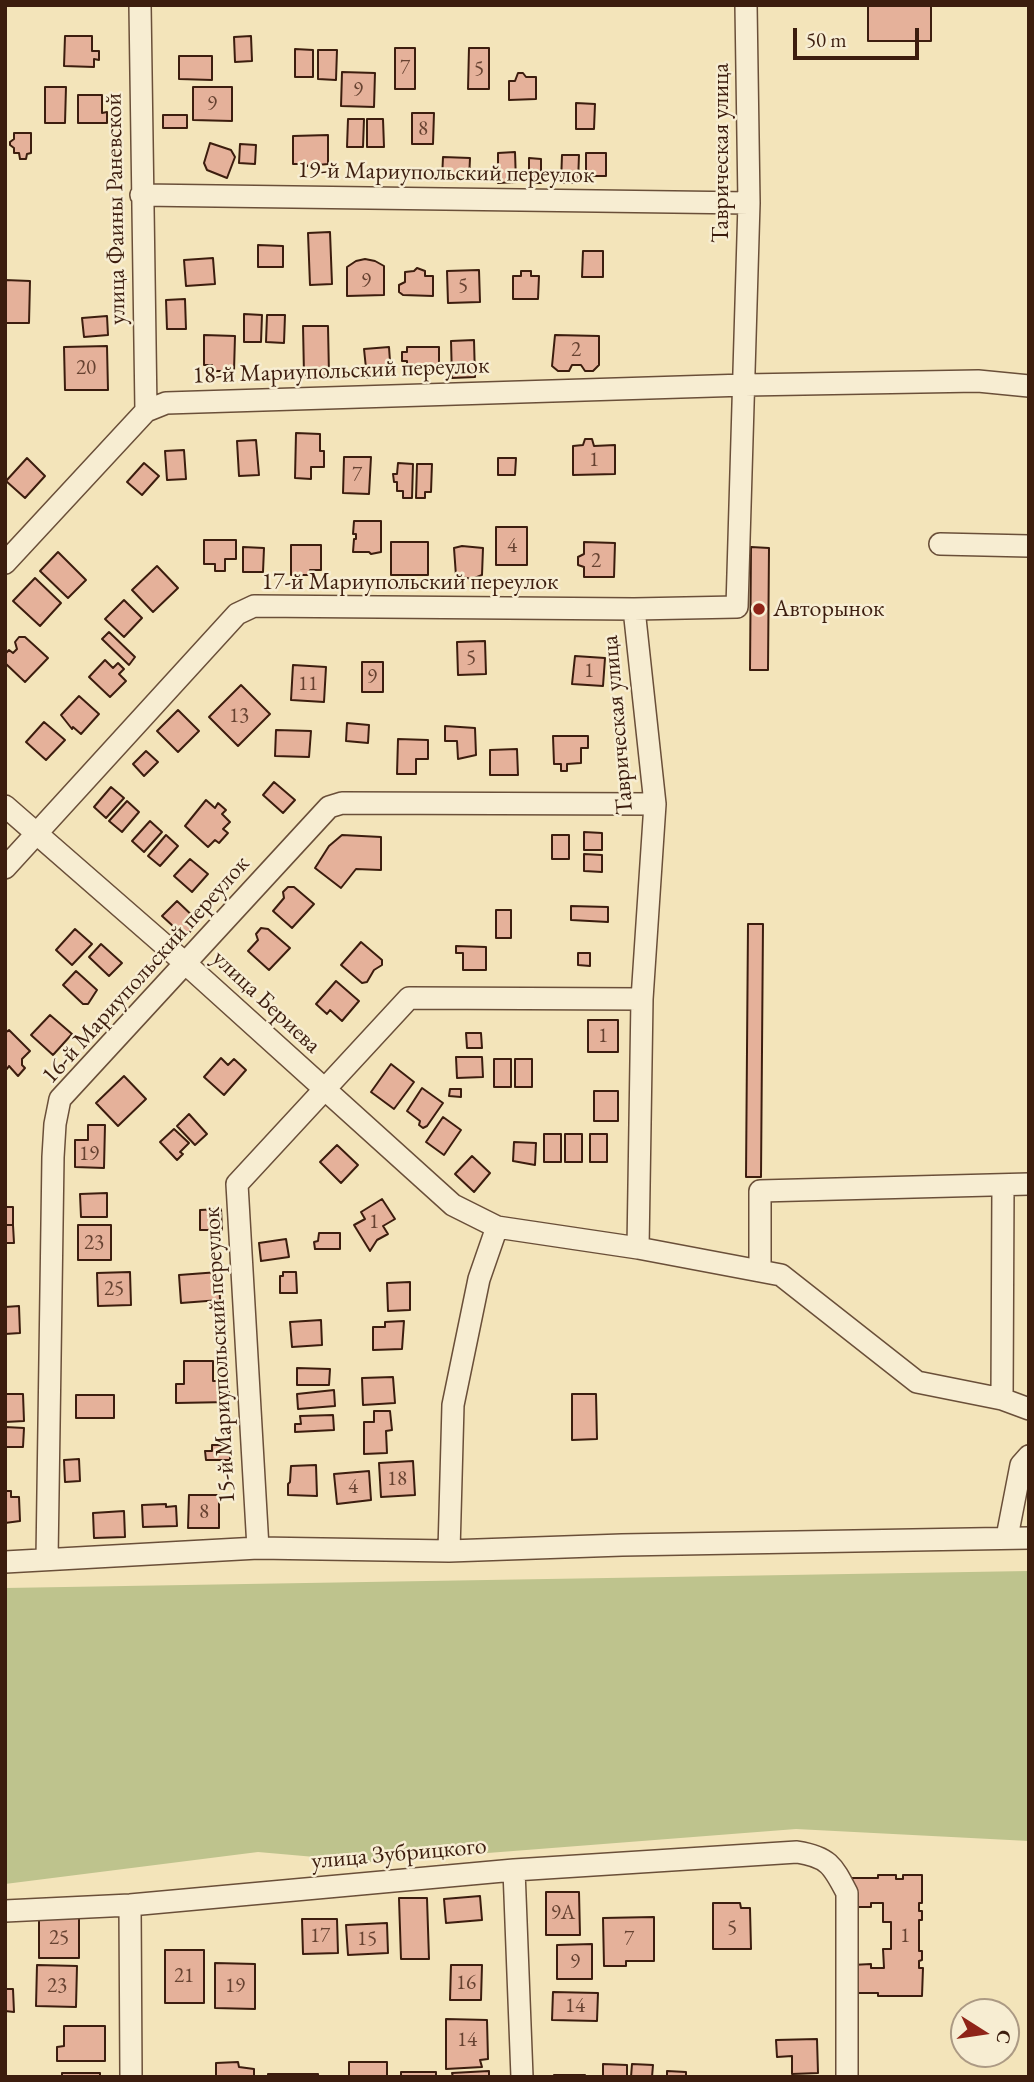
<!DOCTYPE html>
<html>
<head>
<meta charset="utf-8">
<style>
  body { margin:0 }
  #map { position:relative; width:1034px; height:2082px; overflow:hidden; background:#f3e4ba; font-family:"EB Garamond",serif }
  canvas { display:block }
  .frame { position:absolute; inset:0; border:7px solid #3c1d0e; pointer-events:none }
  .north { position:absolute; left:950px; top:1998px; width:70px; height:70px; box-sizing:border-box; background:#f7edd2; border:2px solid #ac9a84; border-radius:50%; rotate:102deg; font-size:19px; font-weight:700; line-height:28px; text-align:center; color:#3c1d0e }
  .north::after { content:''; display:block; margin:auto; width:24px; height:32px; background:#8f2418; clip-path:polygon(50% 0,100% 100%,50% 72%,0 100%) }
  .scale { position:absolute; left:793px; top:28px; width:126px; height:32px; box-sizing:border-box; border:4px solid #3c1d0e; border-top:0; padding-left:9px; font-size:21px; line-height:24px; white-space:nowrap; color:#3c1d0e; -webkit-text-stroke:5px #f7edd2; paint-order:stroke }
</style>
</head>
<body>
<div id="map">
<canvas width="1034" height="2082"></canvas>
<div class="frame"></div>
<div class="north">С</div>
<div class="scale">50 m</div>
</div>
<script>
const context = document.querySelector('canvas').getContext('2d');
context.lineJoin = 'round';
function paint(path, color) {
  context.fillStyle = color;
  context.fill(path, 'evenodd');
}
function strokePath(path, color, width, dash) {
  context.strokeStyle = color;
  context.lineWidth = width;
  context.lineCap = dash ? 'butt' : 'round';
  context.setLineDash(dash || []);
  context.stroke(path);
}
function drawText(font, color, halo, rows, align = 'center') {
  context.font = font + ' "EB Garamond",serif';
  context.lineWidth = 5;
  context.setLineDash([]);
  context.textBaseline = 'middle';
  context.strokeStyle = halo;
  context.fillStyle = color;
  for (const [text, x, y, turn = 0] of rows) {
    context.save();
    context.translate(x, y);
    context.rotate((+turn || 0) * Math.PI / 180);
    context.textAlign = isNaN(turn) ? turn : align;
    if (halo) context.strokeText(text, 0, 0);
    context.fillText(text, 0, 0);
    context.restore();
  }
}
paint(new Path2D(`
  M1029 1571V1841L796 1829 372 1862 258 1852 5 1884V1588Z`), '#bec38d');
const building = new Path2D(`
  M868 5H931V41H868Z
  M65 36H92V51H99V60L94 59V67L64 66Z
  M251 36 252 61 235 62 234 37Z
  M395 48H415V89H395Z
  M469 48H489V89H468Z
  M295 49 313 50V77H295Z
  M318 50H337L336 80 318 79Z
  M179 56H212V80L179 79Z
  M342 72 375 73 374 107 341 106Z
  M518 73H523L526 77H536V99L509 100V81H515Z
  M45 87H66L65 123H45Z
  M193 87H232V121L193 120Z
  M78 95H102V113L107 112V123H78Z
  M576 103 595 104 594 129H576Z
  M412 113H434L433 144H412Z
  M163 115H187V128H163Z
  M348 119H364L363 147H347Z
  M367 119H383L384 147H367Z
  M14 133H31V153L27 154 26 159H20L19 153H14V148L10 145V142L14 139Z
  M328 135V164L307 166 306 164H293V136Z
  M210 143 231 150 235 157 227 178 207 170 204 163Z
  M240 144 256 145 255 164 239 163Z
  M515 152 516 182 498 183V153Z
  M586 153H606V176H586Z
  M562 155H579L578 183H561Z
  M443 157 470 158 469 180 442 179Z
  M529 158 541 159V183H529Z
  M330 232 332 284 310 285 308 233Z
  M258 245 283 246V267H258Z
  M583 251H603V277H582Z
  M213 258 215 284 186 286 184 260Z
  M365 259 375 261 384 266V295L347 296V267L356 261Z
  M417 268 425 271V276H433V296L403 295 399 292V285L405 282V272L414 271Z
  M479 270 480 302 448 303 447 271Z
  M521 271H531V276H539L538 299H513V276H521Z
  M5 280 30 281 29 323H5Z
  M185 299 186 329H167L166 300Z
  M244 314 262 315 261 342H244Z
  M267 315H285L284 343 266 342Z
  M107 316 108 335 84 337 82 318Z
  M303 326H328L329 375H304Z
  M204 335 235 336 234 371H212V365H204Z
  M555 335 599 336V365L593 371H585L581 365H572L569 371H558L552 366Z
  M474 340 475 377 452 378 451 341Z
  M107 346 108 390H65L64 347Z
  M389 347 391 376 367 378 364 349Z
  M407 347H439V370H407V361H402V352H407Z
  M296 433 320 434V451H324V467H311V479L295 478Z
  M585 439H592L594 446 615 445V474L573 475V446L583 445Z
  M256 440 259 475 239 476 237 441Z
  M184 450 186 479 167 480 165 451Z
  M344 457H371L369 494 343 493Z
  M27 458 45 476 25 498 6 481Z
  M498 458H516L515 475H498Z
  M144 463 159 476 142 495 127 482Z
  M398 463 413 464 412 498H403V491H397V482H394L393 474H397Z
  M417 464H432L431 492H425V498H416Z
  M354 521H381V552L371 554 369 552H353L354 539H356V534H353Z
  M496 527H527V565H496Z
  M204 540H236V559H225V571H215V564H204Z
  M391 542H428V575H391Z
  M584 542 615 543 614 577H584V567L578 565V557L584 554Z
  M291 545H321V570H310L309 575H291Z
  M462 546 483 548 482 575 472 579 456 576 454 548Z
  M243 547 264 548 263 572H243Z
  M751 547 769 548 768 670H750Z
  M58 552 86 580 68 598 40 571Z
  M157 566 178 588 153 612 132 590Z
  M35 578 61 603 40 626 13 601Z
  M124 600 142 618 124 637 105 619Z
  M109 632 135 657 129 665 102 639Z
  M19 637H25L48 658 25 682 5 663V654L9 650 13 653 17 649 15 642Z
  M485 641 486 674 458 675 457 642Z
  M575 656 605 658 603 686 572 684Z
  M105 660 113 668 118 663 124 669 119 674 126 681 110 697 89 677Z
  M362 662H383V692H362Z
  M293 665 326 667 324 702 291 700Z
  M241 685 270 714 238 746 209 717Z
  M79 696 99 714 81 734 73 727 72 729 61 715Z
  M178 710 199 731 178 752 157 731Z
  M44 722 65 740 46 760 26 742Z
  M347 723 369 725 368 743 346 741Z
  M445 726 475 728 476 755 458 759 457 741H445Z
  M276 730 311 731 309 757 275 756Z
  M553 736H588V748H581V763L567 764V771H561V764H554Z
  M398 739 428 740V759H416V774H397Z
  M517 749 518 775H490V750Z
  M146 751 158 762 144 776 133 764Z
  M274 782 295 800 283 813 263 795Z
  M111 787 124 798 106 818 94 807Z
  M206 800 215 808 218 803 226 810 222 814 230 822 223 829 228 833 219 843 215 840 208 847 185 826Z
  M127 801 139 812 122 832 109 821Z
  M150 821 162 832 144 852 132 841Z
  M584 832 602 833V850H584Z
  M166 835 178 846 160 866 148 856Z
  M342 835 381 837V870L356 869 341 888 315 868 329 846Z
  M552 835H569V859H552Z
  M584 854 602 855V872L584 871Z
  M190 859 208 874 192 892 174 876Z
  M288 887H294L314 904 292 928 273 911 284 898 283 892Z
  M177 901 199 922 185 937 162 916Z
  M571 906 608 907V922L571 920Z
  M496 910H511V938H496Z
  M748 924H763L761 1177H746Z
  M261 928 268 929 290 948 269 970 248 951 258 940 256 934Z
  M75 929 92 944 72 965 56 950Z
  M361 942 382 960V965L374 970 367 982 362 983 341 965Z
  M101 944 122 963 109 976 89 957Z
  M456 946 486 947V970H463V953H456Z
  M578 953H590V966L578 965Z
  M76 971 97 990 88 1004H83L63 985Z
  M336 981 359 1001 342 1021 330 1010 327 1014 316 1004Z
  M50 1015 72 1034 53 1055 31 1035Z
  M588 1020H618V1052H588Z
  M9 1030 30 1051 22 1059V1065L25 1068 18 1076 9 1066 7 1069 5 1067V1033Z
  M466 1033H481L482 1048H467Z
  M456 1057H482L483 1077 457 1078Z
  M221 1058 228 1065 234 1059 246 1070 224 1095 204 1077Z
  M494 1059H511V1087H494Z
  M515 1059H532V1087H515Z
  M391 1064 414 1082 394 1109 371 1092Z
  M124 1076 146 1099 118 1126 96 1103Z
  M422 1088 443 1103 427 1126 423 1128 419 1125 420 1121 407 1111Z
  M450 1089H461V1097L449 1096Z
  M594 1091H618V1121H594Z
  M189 1114 207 1134 195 1145 177 1126Z
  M443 1117 461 1130 444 1155 426 1142Z
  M88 1125H105L104 1168 75 1167V1140H88Z
  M174 1129 189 1143 180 1152 183 1154 177 1160 160 1142Z
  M544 1134H561V1162H544Z
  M565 1134H582V1162H565Z
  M590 1134H607V1162H590Z
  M514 1142 536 1143 535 1165 513 1161Z
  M337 1145 358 1165 341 1183 320 1162Z
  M472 1156 490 1173 474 1192 455 1174Z
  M107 1193V1217H81L80 1194Z
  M382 1199 395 1219 383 1226 388 1234 377 1240 370 1251 354 1225 365 1219 361 1212Z
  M5 1207H13V1225H5Z
  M221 1209 222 1230H200V1210Z
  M5 1225H13L14 1243H5Z
  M78 1225H111V1260H78Z
  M319 1233H340V1249H315L314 1242 318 1241Z
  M286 1239 289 1257 261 1261 259 1243Z
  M130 1272 131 1305 98 1306 97 1273Z
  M219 1272 220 1300 181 1303 179 1275Z
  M283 1272H296L297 1293H280V1276H283Z
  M410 1282V1310L388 1311 387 1283Z
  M19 1306 20 1333 5 1334V1307Z
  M321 1320 322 1345 292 1347 290 1322Z
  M404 1321 402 1349 373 1350V1327H385V1322Z
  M184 1361H213V1381H223V1387H229V1402L176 1403V1384H184Z
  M297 1368 330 1369 329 1385H297Z
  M393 1377 395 1403 363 1405 362 1378Z
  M334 1390 335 1406 298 1409 297 1394Z
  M5 1394H23L24 1421 5 1422Z
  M572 1394H596L597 1439 572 1440Z
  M76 1395H114V1418H76Z
  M374 1411H390L392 1430 386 1431 387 1453 364 1454V1422H374Z
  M333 1415 334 1430 295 1432V1424H301L300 1416Z
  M5 1427 24 1428 23 1447H5Z
  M212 1445H221V1451H230V1460H206L205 1451H212Z
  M79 1459 80 1481 65 1482 64 1460Z
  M413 1461 415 1495 381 1497 379 1463Z
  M316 1465 317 1496 288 1495V1484L290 1482 291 1466Z
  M369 1471 371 1500 337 1504 334 1474Z
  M5 1491H11V1497H19L20 1521 5 1523Z
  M189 1495H219V1528H188Z
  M166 1504V1507L176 1506 177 1526 143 1527 142 1505Z
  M124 1511 125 1537 94 1538 93 1513Z
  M878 1875H896V1879H903V1875H922V1903H919V1911H922V1920H919V1951H922V1960L919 1961V1968H923L922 1996H878V1993H852V1965L871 1964V1968H884L883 1949H891V1922H883V1903H871V1907H853L852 1878H878Z
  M546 1892H579L580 1935H546Z
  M480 1896 482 1920 446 1923 444 1899Z
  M399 1898H427L429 1959H401Z
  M713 1903H740L741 1908H750L751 1949H713Z
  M654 1917V1961H626V1966H604L603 1918Z
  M39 1918H79V1958H39Z
  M302 1919H337L338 1953 303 1954Z
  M387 1923 388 1953 348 1955 346 1925Z
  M592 1944V1979H557V1945Z
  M165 1950H204V2003H165Z
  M215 1963 255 1964V2009L215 2008Z
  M37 1965 77 1966 76 2007 36 2006Z
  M451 1965H482L481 2000H450Z
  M5 1989H13L14 2012 5 2011Z
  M553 1992 598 1993 597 2021 552 2020Z
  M446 2019 487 2020 488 2059 480 2060 482 2067 446 2069Z
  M64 2026H105V2061H57V2047L64 2046Z
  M817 2039 818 2073 792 2074V2056L777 2057 776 2040Z
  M238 2062 239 2067 254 2069V2077H216V2063Z
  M349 2062H387V2077H349Z
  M603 2064 627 2065V2077H603Z
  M632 2064 653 2065 652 2077H631Z
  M489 2071V2077H453L452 2073Z
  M667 2071 686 2072V2077H667Z
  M401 2072H436V2077H401Z
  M62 2073H100V2077H62Z
  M268 2074H318V2077H268Z
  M554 2075H585V2077H554Z`);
paint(building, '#e5b19a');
strokePath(building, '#3c1d0e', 2);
const minor = new Path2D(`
  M140 5 146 411
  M141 195 749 203
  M940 544 1029 546
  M5 563 146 411 166 403 745 385 978 381 1029 386
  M5 806 185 963 453 1205 497 1227 638 1248 781 1275 917 1382 1002 1399 1029 1409
  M5 868 237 614 254 606 634 609
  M638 1248 642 999 655 804 634 609 737 607 749 203 746 5
  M760 1271V1191L1029 1184
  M1002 1399 1003 1185
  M1007 1537 1021 1465 1029 1456
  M258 1548 237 1184 409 998 642 999
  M449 1551 453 1405 479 1279 497 1227
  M47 1559 53 1157 55 1124 60 1099 329 807 342 803 655 804
  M5 1562 258 1548 449 1551 622 1545 1029 1538
  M514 1870 522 2077
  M130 1905 131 2077
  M5 1911 130 1905 514 1870 797 1852C829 1857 833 1866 847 1893V2077`);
strokePath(minor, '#6a4f39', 24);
strokePath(minor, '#f7edd2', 21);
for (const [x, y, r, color] of [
  [759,609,7,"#8f2418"]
]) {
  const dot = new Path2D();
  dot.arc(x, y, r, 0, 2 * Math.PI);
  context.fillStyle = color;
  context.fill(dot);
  strokePath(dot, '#f7edd2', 2.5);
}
drawText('21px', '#664231', null, [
  ["7",405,68],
  ["5",479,69],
  ["9",358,90],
  ["9",212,104],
  ["8",423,129],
  ["9",366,281],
  ["5",463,286],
  ["2",576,350],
  ["20",86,368],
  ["1",594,460],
  ["7",357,475],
  ["4",512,546],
  ["2",596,561],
  ["5",471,658],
  ["1",589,671],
  ["9",372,677],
  ["11",308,684],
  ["13",239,716],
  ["1",603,1036],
  ["19",89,1154],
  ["1",374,1222],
  ["23",94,1243],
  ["25",114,1289],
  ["18",397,1479],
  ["4",353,1487],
  ["8",204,1512],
  ["9А",563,1913],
  ["5",732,1928],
  ["17",320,1936],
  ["1",905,1936],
  ["25",59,1938],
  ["15",367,1939],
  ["7",629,1939],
  ["9",575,1962],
  ["21",184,1976],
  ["16",466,1983],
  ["23",57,1986],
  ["19",235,1986],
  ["14",575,2006],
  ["14",467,2040]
]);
drawText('24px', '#3c1d0e', '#f7edd2', [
  ["Таврическая улица",721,153,-90],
  ["19-й Мариупольский переулок",446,173,1],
  ["улица Фаины Раневской",116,209,-91],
  ["18-й Мариупольский переулок",341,371,-2],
  ["17-й Мариупольский переулок",410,582],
  ["Таврическая улица",618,725,-95],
  ["16-й Мариупольский переулок",146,970,-48],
  ["улица Бериева",266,1002,43],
  ["15-й Мариупольский переулок",220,1355,-93],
  ["улица Зубрицкого",399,1854,-5]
]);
drawText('24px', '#3c1d0e', '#f7edd2', [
  ["Авторынок",773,609]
], 'left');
</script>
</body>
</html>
